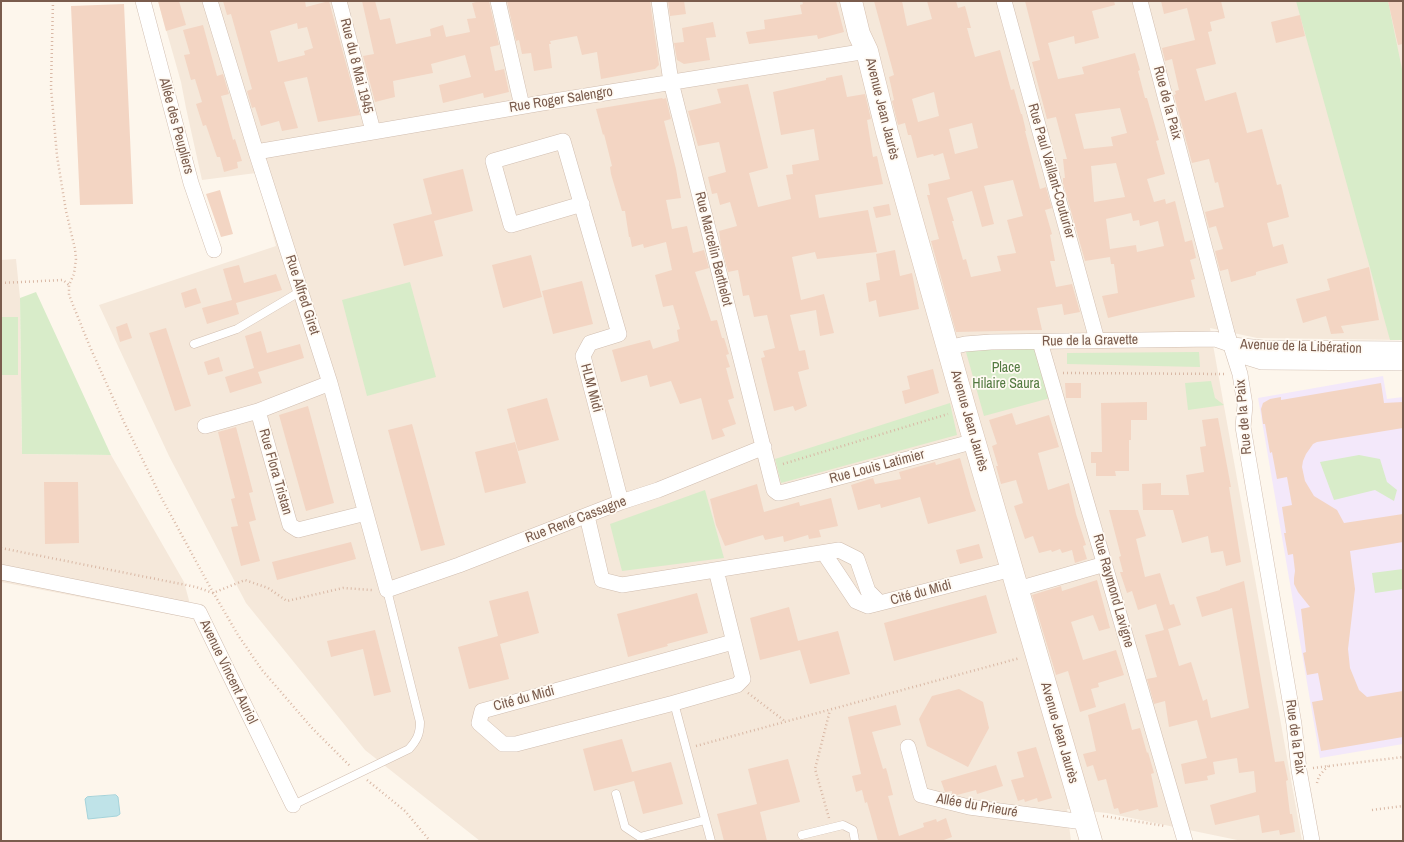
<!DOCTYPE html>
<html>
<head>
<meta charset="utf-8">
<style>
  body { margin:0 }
  #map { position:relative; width:1404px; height:842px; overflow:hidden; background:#fdf6ec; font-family:"Archivo Narrow",sans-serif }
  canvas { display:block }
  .frame { position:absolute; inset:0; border:2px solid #7a5c4d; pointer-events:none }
</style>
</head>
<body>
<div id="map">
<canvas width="1404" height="842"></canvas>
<div class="frame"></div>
</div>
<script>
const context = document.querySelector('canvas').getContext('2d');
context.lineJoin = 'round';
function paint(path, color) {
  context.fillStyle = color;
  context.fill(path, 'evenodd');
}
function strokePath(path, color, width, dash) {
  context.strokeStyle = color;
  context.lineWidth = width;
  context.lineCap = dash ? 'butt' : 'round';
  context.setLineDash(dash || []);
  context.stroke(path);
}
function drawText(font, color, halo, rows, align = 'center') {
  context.font = font + ' "Archivo Narrow",sans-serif';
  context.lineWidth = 3.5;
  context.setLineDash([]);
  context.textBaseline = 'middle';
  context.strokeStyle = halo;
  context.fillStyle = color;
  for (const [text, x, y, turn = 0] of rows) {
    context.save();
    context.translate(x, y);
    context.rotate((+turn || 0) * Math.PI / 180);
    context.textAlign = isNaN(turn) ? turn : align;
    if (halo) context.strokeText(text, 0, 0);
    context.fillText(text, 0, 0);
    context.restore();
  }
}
paint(new Path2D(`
  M158 1H1403V340L1257 338 1210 328 1302 841H1242L1107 813 1067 809 1071 841H480L365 750 246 603 169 456 99 305 276 246 256 173 202 180 186 108 181 82Z
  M16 259 20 298 22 454 111 455 184 582 194 619 1 582V260Z`), '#f5e8da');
paint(new Path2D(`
  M1383 376 1387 399 1403 397V744L1320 758 1258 398Z`), '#f3e8fa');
paint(new Path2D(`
  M1296 1H1388L1403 74V340H1390Z
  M410 282 436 377 367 396 342 300Z
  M36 292 111 455 22 454 20 298Z
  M1 317H18V375H1Z
  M1000 343H1037L1054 397 984 416 966 352Z
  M1199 352 1200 367 1067 364V353Z
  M1211 381 1215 398 1224 405 1188 410 1185 383Z
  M950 403 957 435 781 483 775 459Z
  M1359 455 1380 459 1387 482 1397 490 1394 501 1375 490 1334 500 1320 462Z
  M705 490 724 558 622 571 610 524Z
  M1403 569V589L1375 593 1372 573Z`), '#d8ecc9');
const water = new Path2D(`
  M116 795 118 797 120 814 117 816 88 819 85 799 87 797Z`);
paint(water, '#bfe3e8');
strokePath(water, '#a5d3da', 1);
paint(new Path2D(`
  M158 1H179L186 25 166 31Z
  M223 1H305L306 7 329 1 360 115 318 122 307 77 284 82 298 128 282 131 279 121 261 126 255 107 252 108 247 91 252 89 231 14 227 15ZM297 23 298 29 307 27 313 48 304 51 305 55 278 62 270 31Z
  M362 1H375L380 20 390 18 396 44 431 36 430 29 443 25 446 37 470 32 467 19 476 18 472 3 480 1H489L499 45 490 47 495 71 504 69 509 92 484 98 483 93 443 103 439 85 471 77 465 55 431 64 433 73 393 81 395 97 375 102 363 56 374 54Z
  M507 1H650L659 65 655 69 601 79 597 52 582 55 577 36 550 41 551 44H549L552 68 534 71 531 53 522 54 519 40 516 41Z
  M668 1H684L686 14 670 16Z
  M802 1H836L844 32 818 39 817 35 749 44 746 32 765 29 764 20 802 14 800 5 803 4Z
  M874 1H902L907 26 932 19 927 1H956L958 8 965 6 971 28H967L975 57 1000 50 1011 90 1014 89 1021 114H1022L1026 131H1025L1040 189 1046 187 1052 208 1045 210 1052 234 1050 235 1055 261H1050L1056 287 1072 284 1080 312 1064 315 1062 304 1037 308 1042 330 956 332 931 241 939 239 927 195H930L928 184 950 179 943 153 934 156 933 154 917 158 911 135H908L905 123 898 125 892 101 894 100 889 77 894 75ZM934 92 939 116 918 122 912 99ZM972 123 978 148 955 154 949 129ZM1013 180 1023 216 1007 220 1016 253 997 256 1001 271 971 277 966 259 963 260 952 221H954L947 198 972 191 982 227 994 224 984 186Z
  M1025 1H1114L1115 5 1092 11 1099 38 1075 44 1074 36 1048 43 1058 79 1084 74 1082 67 1135 53 1140 70 1138 71 1145 98H1147L1159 140 1156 141 1165 174 1147 179 1154 202 1165 199 1166 204 1175 201 1185 242 1192 240 1196 258 1190 260 1195 279 1191 280 1195 297 1108 318 1102 296 1118 293 1114 264H1111L1110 257 1085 261 1063 183V178H1065L1063 159H1067L1056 117 1047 119 1032 62 1040 60ZM1120 108 1127 133 1111 137 1113 146 1084 149 1075 114ZM1116 163 1125 197 1094 202 1091 166ZM1131 213 1133 221 1139 220 1140 226 1158 221 1164 246 1137 252 1136 245 1110 249 1106 219Z
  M1161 1H1221L1225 18 1210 22 1212 31 1208 32 1216 64 1196 69 1205 101 1236 92 1247 133 1262 129 1277 185 1281 184 1289 217 1267 223 1273 247 1283 244 1288 263 1256 272V275L1231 282 1228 269 1220 271 1215 251 1223 249 1216 226 1209 228 1205 212 1224 207 1218 182 1215 183 1209 159 1192 163 1174 95 1176 94 1175 91 1179 90 1172 59 1165 61 1162 48 1195 40 1187 8 1164 14Z
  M1388 1H1403V44L1398 45Z
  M124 4 133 204 80 205 71 6Z
  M1300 15 1305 36 1276 43 1271 22Z
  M713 22 716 37 706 38 710 60 684 64 677 60 674 43 684 42 682 28Z
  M203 25 217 76 223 74 229 94 221 96 233 140 235 139 242 161 237 162 238 168 224 172 220 157H217L206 125 203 126 196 104 202 102 195 79 191 80 184 55 190 54 183 30Z
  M842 75 847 97 865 94 871 119 867 120 873 157 877 156 883 184 815 195 819 218 868 210 877 252 817 259 815 252 792 257 801 300 824 294 834 333 820 336 816 310 790 315 799 351 805 350 809 369 798 372 807 406 795 411 793 406 774 411 761 358 765 357 763 351 775 348 767 315 754 317 749 295 743 296 738 270 728 272 721 245 719 231 737 226 730 202 720 205 717 193 712 194 708 177 726 172 719 142 698 146 688 111 721 103 717 89 748 84 768 168 749 173 758 207 791 199 786 175 793 174 792 165 819 160 814 129 781 135 773 92 826 80V78Z
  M662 98 663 99 666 98 671 119 664 121 676 169 681 198 666 200 672 229 687 226 693 253 704 250 709 268 695 272 711 321 717 320 722 338H724L729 354 726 355 730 367 726 368 734 398 728 400 736 424 722 429 725 436 712 440 701 398 680 404 671 381 650 387 647 375 621 382 612 350 650 340 653 349 679 341 677 330 680 329 673 305 663 307 655 275 672 270 666 242 644 248 643 244 632 247 630 237H629L625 211H622L611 174 610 167 612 166 604 134 603 135 596 109Z
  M463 169 473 211 434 221 443 256 404 266 393 224 432 214 423 179Z
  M220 190 233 234 221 237 206 194Z
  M889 204 891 215 876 218 873 207Z
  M895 250 900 276 912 273 919 309 879 317 876 300 869 302 866 283 880 280 876 254Z
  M531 255 542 297 503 308 492 265Z
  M239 265 244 283 276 274 282 290 236 303 239 314 207 324 202 308 232 300 223 269Z
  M1369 267 1379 320 1341 326 1344 333 1331 334 1326 316 1303 323 1296 299 1330 290 1327 279Z
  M582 281 593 324 553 334 542 291Z
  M196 288 201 303 185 308 181 293Z
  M127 323 132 338 120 342 116 327Z
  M166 328 191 406 175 411 149 333Z
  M261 331 267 353 300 344 304 358 258 372 262 383 230 393 225 377 254 368 245 336Z
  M219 357 223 371 208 375 204 362Z
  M933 369 939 393 905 404 902 391 910 389 907 376Z
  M1065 383H1081V398H1066Z
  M1381 383 1384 403 1403 402V428L1317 442 1313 444 1306 454 1303 461 1302 467 1305 481 1314 496 1337 510 1344 523 1403 514V542L1350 551 1355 589 1348 649 1350 668 1359 690 1367 697 1403 691V737L1321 751 1312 702 1323 700 1318 673 1307 675 1303 653 1306 652 1301 609 1310 607 1298 592 1294 584V578L1295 571 1293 554 1288 555 1284 533H1286L1282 507 1292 505 1287 477 1277 479 1272 452 1270 453 1265 424H1263L1261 409 1263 403 1270 399 1281 397V400Z
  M547 398 559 440 518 451 507 409Z
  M1147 402V420H1131V440H1129V471H1115L1116 476H1096V463H1091V452H1102L1101 403Z
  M308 406 334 503 306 511 279 415Z
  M1012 413 1016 425 1049 415 1059 447 1038 453 1048 490 1069 483 1076 514 1086 545 1083 546 1087 559 1075 563 1072 550 1062 553 1060 549 1052 552 1051 550 1039 553 1033 536 1025 539 1014 506 1023 503 1016 480 1001 484 996 466H998L992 446 997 444 989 420Z
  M1218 418 1231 487H1229L1241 562 1226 566 1223 551 1211 553 1208 536 1182 543 1173 510H1143L1142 484 1161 483V495H1189L1186 475 1204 472 1200 447 1206 446 1202 420Z
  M412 424 445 545 421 551 388 430Z
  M236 427 253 492 249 493 256 520 249 522 260 561 241 566 231 527 238 526 231 499 235 498 218 432Z
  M515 442 526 483 485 493 475 452Z
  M960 458 971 497 976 511 928 524 920 497 881 508 880 504 858 510 851 485 873 478 875 484 901 479 899 472 935 462 936 465Z
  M44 482H78L79 543 45 544Z
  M757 484 764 512 799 502 800 506 831 498 838 526 819 530 821 537 809 539 808 535 784 542 783 536 765 540 763 535 725 546 716 525 710 499Z
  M1109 510H1138L1146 536 1136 539 1145 577 1160 573 1170 605 1174 604 1181 625 1168 629 1179 666 1191 662 1203 701 1207 699 1211 718 1249 708 1232 608 1202 617 1196 597 1220 590V589L1244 581 1275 762 1284 761 1288 780 1286 781 1290 814H1292L1295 832 1280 835 1279 830 1262 833 1259 815 1215 825 1210 805 1256 792 1254 771 1239 773 1237 758 1213 762 1215 774 1207 776 1208 780 1185 784 1181 764 1207 758 1197 720 1169 727 1165 701 1154 704 1147 679 1157 677 1145 635 1164 630 1156 604 1138 610 1132 591 1127 593 1120 572H1123L1119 557 1121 556Z
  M351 542 356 559 277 580 272 562Z
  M979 544 983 558 960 564 956 550Z
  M1097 580 1110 628 1099 631 1093 615 1071 622 1083 660 1116 650 1124 675 1098 683 1099 687 1091 689 1096 707 1080 712 1068 671 1056 675 1032 595 1061 586 1062 591Z
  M528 591 539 633 500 644 509 679 469 689 458 647 498 636 489 601Z
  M697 593 708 633 667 644 668 646 628 657 617 614Z
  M986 595 997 633 894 661 884 623Z
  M789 607 798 641 838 631 850 674 810 684 800 650 760 660 750 618Z
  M375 630 391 692 374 696 363 649 331 657 327 641Z
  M959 689 983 702 989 728 968 767 927 746 919 719 932 696Z
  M1125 703 1132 730 1140 728 1147 753 1148 752 1154 773 1151 774 1158 807 1139 811 1138 809 1120 814 1118 808 1114 809 1106 779 1098 781 1093 765 1087 767 1083 754 1096 751 1088 715Z
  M896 705 901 725 872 732 883 769 886 768 888 775 893 795 888 796 899 836 924 827 923 823 930 821 936 819 937 822 946 818 952 837 941 841H878L867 802 865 803 862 790 856 792 852 776 861 774 848 717Z
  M622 739 632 772 671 762 683 804 643 814 634 781 594 791 583 749Z
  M1036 747 1052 798 1038 802 1037 798 1025 802 1024 799 1018 801 1011 780 1024 777 1017 752Z
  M788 759 800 802 760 812 767 841H724L717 814 757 804 748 769Z
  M996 765 1003 786 977 794 976 790 957 795 952 794V791L945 792 941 781Z`), '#f3d5c3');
const lane = new Path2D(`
  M194 344 237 329 301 291
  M674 703 711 841
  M616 794 625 827 640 837 705 820
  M293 805 409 749C417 740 420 734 420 722L387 590
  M802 835 843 825 853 830 855 841`);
const street = new Path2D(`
  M143 1 191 183 214 250
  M210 1 256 152 330 383 387 590 459 565 621 502 658 490 764 447
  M339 1 373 131
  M498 1 522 106
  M659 1 671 82 774 490 778 493 784 492 975 441
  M1004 1 1097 340
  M1140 1 1227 333 1240 374 1245 405 1243 427 1294 724 1299 770 1312 841
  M256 152 542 103 867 51
  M582 204 511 225 493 161 563 141 619 334 590 343 583 356 621 502
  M1040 342 1185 841
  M1232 345 1246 357 1262 362 1403 363
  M948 348 965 344 991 342 1215 339 1232 345 1263 348 1403 349
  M258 411 290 525 298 530 366 513
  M205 426 258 411 330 383
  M587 516 602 580 622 585 839 550 857 559 868 591 880 603 1012 569
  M824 553 856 601 868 606 880 603
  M716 570 743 679 737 685 674 703 516 744H503L479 723 482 711 733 642
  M1 572 199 612 293 805
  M1018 589 1105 564
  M908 747 921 795 969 807 1076 821 1084 818`);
const secondary = new Path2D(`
  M851 1 859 34 867 51 887 132 965 409 1091 841`);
strokePath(lane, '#d1beb0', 9);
strokePath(street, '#d1beb0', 16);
strokePath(secondary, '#d6c0b0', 23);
strokePath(new Path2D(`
  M53 1 51 88 57 156 66 211 75 249 76 259 74 274 69 285V295L90 347 123 420 161 497 210 587 238 635 262 670 312 728 350 766
  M1 283 63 280 69 285
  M1063 373 1226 374
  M783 464 948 414
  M1 548 196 587 213 593 245 580 268 588 287 601 343 588 372 590
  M748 693 786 722
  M696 746 1020 658
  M1313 768 1403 757
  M367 780 405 811 430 841
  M1317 783 1319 776 1328 766
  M1372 810 1403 806
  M1103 816 1165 826
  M829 818 815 769 830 710`), '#d9b8a5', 2.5, [1, 3]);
strokePath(lane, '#fff', 8);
strokePath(street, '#fff', 15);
strokePath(secondary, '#fff', 22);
drawText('14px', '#7a5c4d', '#fffaf3', [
  ["Rue du 8 Mai 1945",356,66,76],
  ["Rue Roger Salengro",561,100,-9],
  ["Rue de la Paix",1167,103,75],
  ["Avenue Jean Jaurès",882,109,76],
  ["Allée des Peupliers",176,126,75],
  ["Rue Paul Vaillant-Couturier",1051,171,74],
  ["Rue Marcelin Berthelot",713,249,76],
  ["Rue Alfred Giret",302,295,72],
  ["Rue de la Gravette",1090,341,-1],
  ["Avenue de la Libération",1301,347,2],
  ["HLM Midi",591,388,75],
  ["Rue de la Paix",1244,417,-95],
  ["Avenue Jean Jaurès",969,421,74],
  ["Rue Louis Latimier",877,467,-15],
  ["Rue Flora Tristan",275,472,74],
  ["Rue René Cassagne",576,520,-21],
  ["Rue Raymond Lavigne",1113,591,74],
  ["Cité du Midi",921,593,-15],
  ["Avenue Vincent Auriol",228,672,64],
  ["Cité du Midi",524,699,-15],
  ["Avenue Jean Jaurès",1059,733,74],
  ["Rue de la Paix",1295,737,82],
  ["Allée du Prieuré",977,806,10]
]);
drawText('14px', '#537a41', '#fffaf3', [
  ["Place",1006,368],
  ["Hilaire Saura",1006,384]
]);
</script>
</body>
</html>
